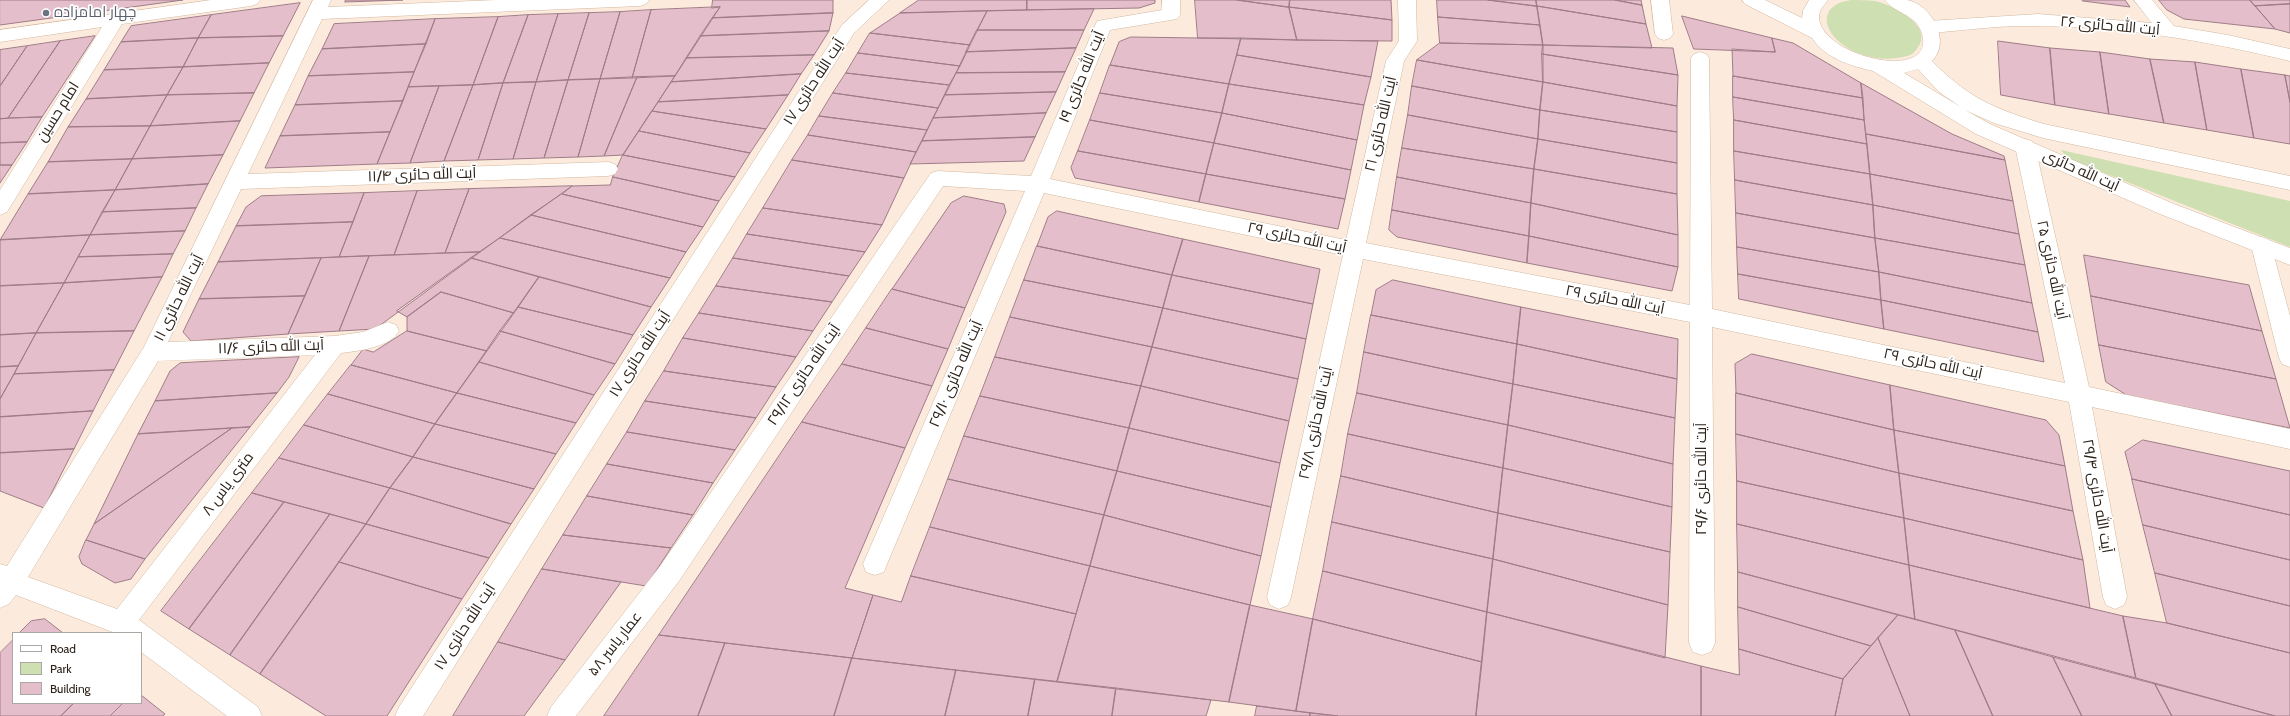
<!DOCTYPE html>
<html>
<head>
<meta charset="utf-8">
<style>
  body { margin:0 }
  #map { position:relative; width:2290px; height:716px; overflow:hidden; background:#fcebdd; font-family:Cabin,sans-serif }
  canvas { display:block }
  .legend { position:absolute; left:12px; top:632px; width:130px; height:72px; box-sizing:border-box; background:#fff; border:1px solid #aba7a3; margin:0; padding:5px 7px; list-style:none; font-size:12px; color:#2c2219 }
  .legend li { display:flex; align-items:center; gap:8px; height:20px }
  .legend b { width:20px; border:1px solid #aba7a3 }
</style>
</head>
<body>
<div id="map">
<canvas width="2290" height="716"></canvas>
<ul class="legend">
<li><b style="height:5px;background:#fff"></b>Road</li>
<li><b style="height:11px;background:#cedfb1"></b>Park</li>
<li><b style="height:11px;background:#e4bfcb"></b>Building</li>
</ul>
</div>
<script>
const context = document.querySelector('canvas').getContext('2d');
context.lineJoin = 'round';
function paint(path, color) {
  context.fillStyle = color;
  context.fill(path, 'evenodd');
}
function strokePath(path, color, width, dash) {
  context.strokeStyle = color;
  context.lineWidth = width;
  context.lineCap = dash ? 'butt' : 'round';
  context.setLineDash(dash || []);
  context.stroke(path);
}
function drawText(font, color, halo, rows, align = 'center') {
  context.font = font + ' Cabin,Cairo,sans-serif';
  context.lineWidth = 3.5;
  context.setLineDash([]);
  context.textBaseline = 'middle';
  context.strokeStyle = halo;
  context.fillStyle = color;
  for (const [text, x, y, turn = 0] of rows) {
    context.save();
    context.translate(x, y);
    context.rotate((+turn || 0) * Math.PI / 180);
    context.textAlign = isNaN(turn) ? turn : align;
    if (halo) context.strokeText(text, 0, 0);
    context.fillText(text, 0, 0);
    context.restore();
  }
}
paint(new Path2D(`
  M1851 0C1859 0 1867 0 1875 1 1893 5 1937 27 1916 50 1912 56 1904 57 1897 58 1879 61 1856 55 1842 44 1820 27 1821 4 1851 0Z
  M2061 150 2290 201V247L2067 158Z`), '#cedfb1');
const building = new Path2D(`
  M0 0H183L0 25Z
  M346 0H403L345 2Z
  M713 0H833V13L712 18 720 7 712 8Z
  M919 0H1027V10L900 13Z
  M1027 0H1155V3L1139 8 1027 10Z
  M1195 0H1237L1289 7 1297 40 1198 38Z
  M1237 0H1290L1289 7Z
  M1290 0H1391L1392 20 1289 7Z
  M1437 0H1488L1537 6 1540 25 1438 17Z
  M1488 0H1536L1537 6Z
  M1536 0H1615L1642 5 1646 24 1537 6Z
  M1615 0H1641L1642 5Z
  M2082 0H2125L2130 7 2083 1Z
  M2159 0H2250L2275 29 2184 19 2167 10Z
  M2250 0H2290V4L2255 6Z
  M300 3 283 36 198 38 211 15Z
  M2290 4V33L2275 29 2255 6Z
  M1537 6 1646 24 1652 48 1543 45Z
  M720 7 675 76 632 78 651 10Z
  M1289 7 1392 20V41L1297 40Z
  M1094 9 1084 30H977L987 11Z
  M651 10 632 78 600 79 620 12Z
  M987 11 970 45 870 33 900 13Z
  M620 12 600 79 568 80 589 13Z
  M589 13 568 80 536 82 558 14Z
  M833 13 829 31 700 36 712 18Z
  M558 14 536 82 503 83 528 15Z
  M211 15 198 38 121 42 131 26Z
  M528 15 503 83 473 85 498 17Z
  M1682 16 1772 38 1775 52 1694 49Z
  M498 17 473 85 408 87 435 19Z
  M1438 17 1540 25 1543 45 1440 43Z
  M435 19 426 44 322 49 334 24Z
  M977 30H1084L1076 48 966 52Z
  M829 31 814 55 686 58 700 36Z
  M870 33 970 45 960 66 858 53Z
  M95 36 42 117 8 118 60 41Z
  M283 36 269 63 183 67 198 38Z
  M1131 37 1198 38H1241L1229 84 1110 65 1119 42Z
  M198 38 183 67 104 70 121 42Z
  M1241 38 1297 40 1378 41 1371 77 1237 55Z
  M1772 38 1793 43 1861 83 1863 98 1733 76 1732 49 1775 52Z
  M60 41 8 118 0 119V86L27 46Z
  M1998 41 2050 48 2055 105 2001 95Z
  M1440 43 1543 45V82L1417 60Z
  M426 44 414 72 308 76 322 49Z
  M1543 45 1673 48 1678 75 1542 54Z
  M27 46 0 86V50Z
  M1076 48 1065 72 956 73 966 52Z
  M2050 48 2100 52 2109 114 2055 105Z
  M2100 52 2150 59 2164 123 2109 114Z
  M858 53 960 66 949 85 846 73Z
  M1542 54 1678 75 1677 106 1543 82Z
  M814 55 801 74 671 82 686 58Z
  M1237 55 1371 77 1364 105 1229 84Z
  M2150 59 2195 62 2207 130 2164 123Z
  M1417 60 1543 82 1540 110 1412 86Z
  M2195 62 2241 69 2254 138 2207 130Z
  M269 63 254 93 167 95 183 67Z
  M1110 65 1229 84 1222 113 1100 93Z
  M183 67 167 95 86 99 104 70Z
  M2241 69 2285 75 2290 102V144L2254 138Z
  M414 72 403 101 295 105 308 76Z
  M1065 72 1056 92 945 95 956 73Z
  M846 73 949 85 938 108 833 93Z
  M801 74 788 95 658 102 671 82Z
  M2285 75 2290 76V102Z
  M675 76 623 155 604 156 637 77Z
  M1733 76 1863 98 1864 120 1733 97Z
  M637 77 604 156 578 157 600 79Z
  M600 79 578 157 544 158 568 80Z
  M568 80 544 158 513 159 536 82Z
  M536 82 513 159 478 160 503 83Z
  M1543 82 1677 106V132L1540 110Z
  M503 83 478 160 444 161 473 85Z
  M1861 83 1952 134 2004 156 2005 160 1866 134Z
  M1229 84 1364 105 1357 140 1222 113Z
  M473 85 444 161 410 163 439 86Z
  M439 86 410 163 377 164 408 87Z
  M1412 86 1540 110 1538 139 1408 115Z
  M1056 92 1046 113 933 118 945 95Z
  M254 93 240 121 150 126 167 95Z
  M833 93 938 108 927 130 819 116Z
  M1100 93 1222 113 1214 143 1090 120Z
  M167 95 150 126 68 127 86 99Z
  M788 95 766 129 652 111 658 102Z
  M1733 97 1864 120 1867 144 1734 120Z
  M403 101 390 132 280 136 295 105Z
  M1540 110 1677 132V163L1538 139Z
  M652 111 766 129 750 153 639 131Z
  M1046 113 1035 137 922 141 933 118Z
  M1222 113 1357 140 1351 170 1214 143Z
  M1408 115 1538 139 1534 169 1402 148Z
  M819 116 927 130 916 152 808 135Z
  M42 117 27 142 0 143V119Z
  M1090 120 1214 143 1206 174 1078 151Z
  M1734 120 1867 144 1870 174 1734 151Z
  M240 121 223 155 132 159 150 126Z
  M150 126 132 159 48 162 68 127Z
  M639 131 750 153 735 177 623 155Z
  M390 132 377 164 265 168 280 136Z
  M1866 134 2005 160 2013 201 1870 174Z
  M808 135 916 152 904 178 792 160Z
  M1035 137 1024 161 910 164 922 141Z
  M1538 139 1677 163V194L1534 169Z
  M27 142 12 165H0V143Z
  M1214 143 1351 170 1345 199 1206 174Z
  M1402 148 1534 169 1531 203 1397 177Z
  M1078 151 1206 174 1199 202 1075 178 1071 168Z
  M1734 151 1870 174 1873 205 1735 180Z
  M223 155 208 184 115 190 132 159Z
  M623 155 735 177 719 201 613 177Z
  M132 159 115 190 28 194 48 162Z
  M792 160 904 178 882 225 763 208Z
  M0 165H12L0 183Z
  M1534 169 1677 194 1678 235 1531 203Z
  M1206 174 1345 199 1338 229 1199 202Z
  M1870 174 2013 201 2019 234 1873 205Z
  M613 177 719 201 703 227 562 194 572 186 610 185Z
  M1397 177 1531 203 1529 236 1392 210Z
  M1735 180 1873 205 1875 238 1736 213Z
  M208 184 196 208 102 212 115 190Z
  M572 186 480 252 445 253 469 189Z
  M469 189 445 253 394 255 417 191Z
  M115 190 90 235 0 240 28 194Z
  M417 191 394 255 339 257 364 193Z
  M364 193 353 222 236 226 246 207 261 196Z
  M562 194 703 227 686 252 531 215Z
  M964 196 1004 204 1006 212 965 308 892 289 951 203Z
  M1531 203 1678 235V267L1529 236Z
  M1873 205 2019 234 2025 265 1875 238Z
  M196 208 185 231 90 235 102 212Z
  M763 208 882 225 865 252 747 234Z
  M1392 210 1529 236 1527 263 1397 237 1389 230Z
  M1057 211 1183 239 1172 275 1037 246 1048 217Z
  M1736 213 1875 238 1879 272 1737 247Z
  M531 215 686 252 670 278 500 238Z
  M353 222 339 257 218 262 236 226Z
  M185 231 173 254 78 257 90 235Z
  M747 234 865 252 849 276 733 258Z
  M90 235 64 283 0 286V240Z
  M1529 236 1678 267 1672 291 1527 263Z
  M500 238 670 278 651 307 471 258Z
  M1875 238 2025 265 2032 303 1879 272Z
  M1183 239 1320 269 1313 304 1172 275Z
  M1037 246 1172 275 1163 308 1024 280Z
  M1737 247 1879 272 1881 300 1738 274Z
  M480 252 375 329 339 331 369 256Z
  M173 254 162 277 64 283 78 257Z
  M2084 255 2249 285 2262 331 2091 296Z
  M369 256 339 331 288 334 321 258Z
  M321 258 305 296 199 299 218 262Z
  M471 258 539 277 514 313 441 292 407 317 397 311Z
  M733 258 849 276 832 302 716 286Z
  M1879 272 2032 303 2038 332 1881 300Z
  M1738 274 1881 300 1884 329 1739 299Z
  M1172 275 1313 304 1306 339 1163 308Z
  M162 277 134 331 36 333 64 283Z
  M539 277 651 307 633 335 518 307Z
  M1024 280 1163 308 1152 347 1010 317Z
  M1393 280 1521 307 1517 344 1371 315 1376 290Z
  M64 283 36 333 0 335V286Z
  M716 286 832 302 813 331 699 313Z
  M892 289 965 308 948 349 866 328Z
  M441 292 514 313 487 351 407 331V317Z
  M305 296 288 334 191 341 183 332 199 299Z
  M2091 296 2262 331 2276 379 2099 345Z
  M1881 300 2038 332 2044 362 1884 329Z
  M518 307 633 335 615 364 500 331Z
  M1521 307 1678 339 1677 379 1517 344Z
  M1163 308 1306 339 1298 379 1152 347Z
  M699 313 813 331 796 357 683 338Z
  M1371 315 1517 344 1513 384 1364 352Z
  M1010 317 1152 347 1141 386 995 357Z
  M866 328 948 349 932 386 842 364Z
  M134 331 114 370 14 374 36 333Z
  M407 331 487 351 457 393 351 365 363 349 373 352Z
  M500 331 615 364 594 395 479 362Z
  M36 333 18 366 0 367V335Z
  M683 338 796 357 776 387 664 371Z
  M1517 344 1677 379 1675 418 1513 384Z
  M2099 345 2276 379 2290 428 2128 396 2106 382Z
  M1152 347 1298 379 1289 421 1141 386Z
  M1364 352 1513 384 1508 425 1357 393Z
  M1752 354 1890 385 1894 430 1736 393 1735 364Z
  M299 357 289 377 277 393 155 401 170 371 180 363Z
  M995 357 1141 386 1129 428 980 396Z
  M479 362 594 395 576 423 457 393Z
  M842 364 932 386 905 448 802 422Z
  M351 365 457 393 435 424 328 394Z
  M18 366 14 374 0 399V367Z
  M114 370 93 411 0 417V399L14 374Z
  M664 371 776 387 756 418 645 401Z
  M1513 384 1675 418 1673 464 1508 425Z
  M1890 385 2046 420 2059 435 2065 466 1894 430Z
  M1141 386 1289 421 1280 463 1129 428Z
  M277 393 250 427 138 434 155 401Z
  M457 393 576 423 556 454 435 424Z
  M1357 393 1508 425 1503 468 1348 434Z
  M1736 393 1894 430 1899 473 1736 434Z
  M328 394 435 424 413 457 304 425Z
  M980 396 1129 428 1117 471 964 436Z
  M645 401 756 418 735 450 627 432Z
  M93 411 74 449 0 453V417Z
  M802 422 905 448 845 588 873 595 852 658 659 635Z
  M435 424 556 454 534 489 413 457Z
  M304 425 413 457 390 488 279 458Z
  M1508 425 1673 464 1672 507 1503 468Z
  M250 427 145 559 86 540 94 524 232 428Z
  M232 428 94 524 138 434Z
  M1129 428 1280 463 1271 507 1117 471Z
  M1894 430 2065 466 2073 511 1899 473Z
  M627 432 735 450 713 483 607 464Z
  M1348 434 1503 468 1498 513 1341 476Z
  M1736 434 1899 473 1904 518 1737 481Z
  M964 436 1117 471 1104 515 948 479Z
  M2143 440 2290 471V515L2132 479 2125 452Z
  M74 449 44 508 0 491V453Z
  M413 457 534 489 511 524 390 488Z
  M279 458 390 488 366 524 252 493Z
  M607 464 713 483 693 515 587 496Z
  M1503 468 1672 507 1670 552 1498 513Z
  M1117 471 1271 507 1261 556 1104 515Z
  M1899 473 2073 511 2083 560 1904 518Z
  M1341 476 1498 513 1493 559 1332 522Z
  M948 479 1104 515 1090 566 930 527Z
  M2132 479 2290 515V560L2143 525Z
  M1737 481 1904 518 1909 565 1737 524Z
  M390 488 511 524 489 558 366 524Z
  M252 493 284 502 189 629 161 611Z
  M587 496 693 515 671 548 563 535Z
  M284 502 330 514 230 655 189 629Z
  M1498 513 1670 552 1668 605 1493 559Z
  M330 514 366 524 260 674 230 655Z
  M1104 515 1261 556 1250 605 1090 566Z
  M1904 518 2083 560 2090 608 1909 565Z
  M1332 522 1493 559 1487 612 1323 571Z
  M366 524 489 558 462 599 339 562Z
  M1737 524 1909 565 1915 619 1738 572Z
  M2143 525 2290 560V606L2155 573Z
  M930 527 1090 566 1076 614 911 576Z
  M563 535 671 548 646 586 542 569Z
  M86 540 145 559 131 579 115 583 82 564 79 557Z
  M1493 559 1668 605 1665 658 1487 612Z
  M339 562 462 599 387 716H326L260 674Z
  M1909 565 2123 616 2136 678 1915 619Z
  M1090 566 1250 605 1229 702 1057 682Z
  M542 569 621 582 565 660 498 642Z
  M1323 571 1487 612 1482 662 1313 619Z
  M1738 572 1898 615 1871 646 1738 607Z
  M2155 573 2290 606V653L2167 623Z
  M911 576 1076 614 1057 682 852 658 873 595 901 602Z
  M1250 605 1313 619 1296 711 1229 702Z
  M1738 607 1871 646 1843 679 1739 649Z
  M1487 612 1701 666V716H1476Z
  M1898 615 1955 630 1993 716H1910L1878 638Z
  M2123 616 2167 623 2290 653V716H2275L2136 678Z
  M45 619 63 633H19L31 621Z
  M1313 619 1482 662 1476 716H1338L1296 711Z
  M1955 630 2053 657 2082 716H1993Z
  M659 635 725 643 698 716H604Z
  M1878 638 1910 716H1835L1843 679Z
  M13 640V703H74L61 716H0V653Z
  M498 642 565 660 524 716H453Z
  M725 643 852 658 834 716H698Z
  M1739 649 1843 679 1835 716H1701V666L1739 675Z
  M2053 657 2155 684 2172 716H2082Z
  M852 658 956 670 945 716H834Z
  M956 670 1035 679 1028 716H945Z
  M1035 679 1116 688 1112 716H1028Z
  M2155 684 2275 716H2172Z
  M1116 688 1211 700 1206 716H1112Z
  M141 695 165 714 163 716H110L123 703H141Z
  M74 703H123L110 716H61Z
  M1257 706 1310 713V716H1255Z
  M1310 713 1338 716H1310Z`);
paint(building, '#e4bfcb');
strokePath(building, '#9f7c87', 1);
const minor = new Path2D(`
  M211 0H260L257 4 251 6 122 24 7 212 0 215V190L102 27 0 42V30Z
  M313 0H331L328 7 496 0H649L646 4 640 6 322 19 248 174 608 162 615 164 618 169 615 174 608 176 241 189 168 342 335 336 363 332 388 322 396 325 399 331C391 347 358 351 341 353L139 620 258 707 262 716H227L141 652V633H115L16 595 9 604 0 608V564L7 566 144 347ZM315 355 117 609 28 577 158 361Z
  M869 0H889L854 33 423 716H395L399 707 842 25Z
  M1162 0H1180V15L1177 19 1110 30 1050 179 1346 240 1386 61 1399 41 1398 0H1416L1417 41 1404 61 1366 243 1690 305 1691 58 1694 54 1700 52 1706 54 1709 58 1712 309 2065 383 2015 146 2018 141 2025 139 2032 141 2035 146 2089 387 2290 429V449L2092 407 2127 597 2124 605 2115 609 2106 605 2103 597 2069 402 1712 327 1715 643 1711 652 1702 655 1693 652 1689 643 1690 322 1363 259 1291 597 1288 605 1279 609 1270 605 1267 597 1343 255 1044 193 887 564 884 572 875 575 866 572 863 564 1025 191 943 186 679 581 576 716H547L551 707 661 565 931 173 938 171 1031 176 1097 21 1162 10Z
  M1651 0H1669L1673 34 1670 38 1664 40 1658 38 1655 34Z
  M2134 0H2152L2174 26 2228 35 2290 49V61C2204 40 2114 25 2025 26 1993 26 1960 31 1928 33L1922 31 1919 27 1922 23 1928 21 2038 14 2152 23Z
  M2261 237 2268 239 2271 245 2290 316V367L2282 364 2279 358 2251 245 2254 239Z`);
const major = new Path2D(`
  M1742 0H1765L1802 18 1803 11 1809 0H1828C1824 5 1820 9 1819 16 1818 57 1941 85 1921 31 1915 14 1894 13 1885 0 1892 0 1900 0 1907 0 1931 4 1952 42 1932 61 1968 98 1995 109 2044 124L2290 176V190L2043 138 1994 123 1965 110 1990 124 2174 204 2290 248V265L2160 214 1976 134 1873 71C1851 66 1825 58 1812 38L1745 4ZM1918 69 1939 92 1961 107 1904 73Z`);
strokePath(minor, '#d2b79f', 1);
strokePath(major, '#d2b79f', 1);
paint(minor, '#fff');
paint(major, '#fff');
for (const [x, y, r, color] of [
  [46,13,4,"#6b7280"]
]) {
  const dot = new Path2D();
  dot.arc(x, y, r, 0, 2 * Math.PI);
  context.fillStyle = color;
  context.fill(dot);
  strokePath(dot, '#fff', 1.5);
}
drawText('15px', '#5b616d', '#fff', [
  ["چهار امامزاده",54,13]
], 'left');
drawText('15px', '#2c2219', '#fff', [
  ["آیت الله حائری ۲۶",2110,26,5],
  ["آیت الله حائری ۱۹",1082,77,-68],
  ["آیت الله حائری ۱۷",814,82,-57],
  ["امام حسین",58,112,-58],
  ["آیت الله حائری ۲۱",1381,124,-77],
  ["آیت الله حائری",2081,171,24],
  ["آیت الله حائری ۱۱/۴",422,175,-2],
  ["آیت الله حائری ۲۹",1297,238,12],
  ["آیت الله حائری ۲۵",2052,270,78],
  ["آیت الله حائری ۱۱",179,298,-64],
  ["آیت الله حائری ۲۹",1615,300,11],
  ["آیت الله حائری ۱۱/۶",271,347,-2],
  ["آیت الله حائری ۱۷",640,354,-57],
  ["آیت الله حائری ۲۹",1933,364,12],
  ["آیت الله حائری ۲۹/۱۰",956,374,-67],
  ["آیت الله حائری ۲۹/۱۲",804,375,-56],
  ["آیت الله حائری ۲۹/۸",1316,423,-78],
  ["آیت الله حائری ۲۹/۶",1702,479,-90],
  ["۸ متری یاس",228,484,-53],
  ["آیت الله حائری ۲۹/۴",2097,496,80],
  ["آیت الله حائری ۱۷",465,627,-57],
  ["عمار یاسر ۵۸",615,644,-52]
]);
</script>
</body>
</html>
